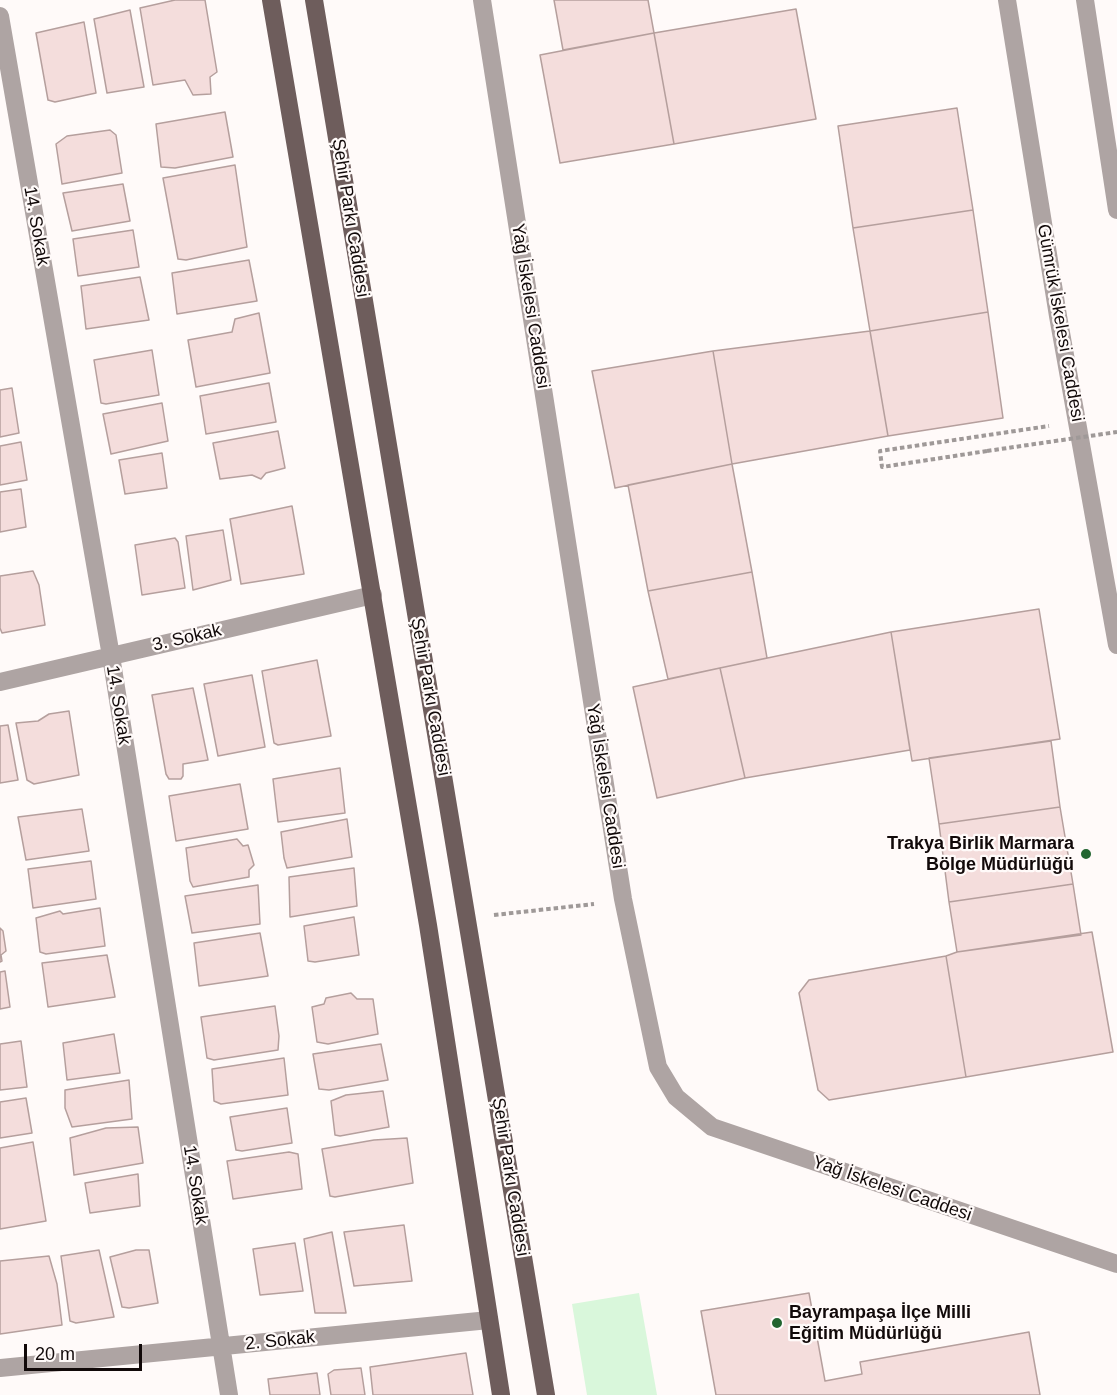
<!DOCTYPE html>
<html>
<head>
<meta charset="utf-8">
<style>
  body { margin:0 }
  #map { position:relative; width:1117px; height:1395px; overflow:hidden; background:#fffaf9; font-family:Helvetica,sans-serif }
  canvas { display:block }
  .scale { position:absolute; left:24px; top:1344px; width:118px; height:27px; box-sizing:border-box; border:3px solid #110909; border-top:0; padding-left:8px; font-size:18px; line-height:21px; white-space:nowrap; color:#110909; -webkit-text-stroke:4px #fffaf9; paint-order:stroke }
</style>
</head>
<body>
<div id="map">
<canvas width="1117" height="1395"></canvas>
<div class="scale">20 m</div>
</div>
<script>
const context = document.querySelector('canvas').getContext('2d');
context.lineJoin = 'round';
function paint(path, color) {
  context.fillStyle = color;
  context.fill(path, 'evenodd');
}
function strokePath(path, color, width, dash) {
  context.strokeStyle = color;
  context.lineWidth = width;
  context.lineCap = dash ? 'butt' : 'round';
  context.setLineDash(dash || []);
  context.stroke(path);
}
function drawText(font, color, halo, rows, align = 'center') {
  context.font = font + ' Helvetica,sans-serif';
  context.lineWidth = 4.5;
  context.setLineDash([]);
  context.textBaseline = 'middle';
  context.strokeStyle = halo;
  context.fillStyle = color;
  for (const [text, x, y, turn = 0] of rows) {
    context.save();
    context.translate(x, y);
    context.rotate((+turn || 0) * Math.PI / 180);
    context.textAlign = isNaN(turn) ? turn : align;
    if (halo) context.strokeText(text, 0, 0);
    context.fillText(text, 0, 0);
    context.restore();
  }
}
paint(new Path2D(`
  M639 1293 657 1395H587L572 1304Z`), '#d9f7db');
const building = new Path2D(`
  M175 0H205L217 72 210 77 211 94 193 95 185 80 153 85 140 8Z
  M554 0H648L654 33 563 50Z
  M796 9 816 119 674 144 654 33Z
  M130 10 144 87 107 93 94 19Z
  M84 22 96 93 55 102 48 100 36 33Z
  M654 33 674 144 560 163 540 55Z
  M957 108 973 210 853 228 838 126Z
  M225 112 233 157 175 168 161 167 156 124Z
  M110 130 116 135 122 173 62 184 56 144 67 136Z
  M235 165 247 247 186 260 178 259 163 178Z
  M123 184 130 221 72 231 63 193Z
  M973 210 988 312 870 331 853 228Z
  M133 230 139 267 78 276 73 239Z
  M249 260 257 301 177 314 172 273Z
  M140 277 149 320 86 329 81 286Z
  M988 312 1003 418 888 436 870 331Z
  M259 313 270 373 196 387 188 340 232 332 235 319Z
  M870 331 888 436 732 464 713 351Z
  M152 350 159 395 106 404 101 403 94 360Z
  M713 351 732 464 615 488 592 371Z
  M269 383 276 422 206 434 200 396Z
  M12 388 19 433 0 437V390Z
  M162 403 168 441 111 454 103 414Z
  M278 431 285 468 266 473 261 479 252 475 220 479 213 443Z
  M21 442 27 480 0 485V446Z
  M162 453 167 488 125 494 119 460Z
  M732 464 752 572 648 591 628 485Z
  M21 489 26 527 0 532V492Z
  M292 506 304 574 241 584 230 519Z
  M223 530 231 580 193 590 186 536Z
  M175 538 178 542 185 588 142 595 135 545Z
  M33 571 39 585 45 625 2 633 0 628V576Z
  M752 572 767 658 668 679 648 591Z
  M1039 609 1060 739 912 761 891 632Z
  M891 632 910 750 745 778 720 668Z
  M317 660 331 736 278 745 274 743 262 671Z
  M720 668 745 778 657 798 633 687Z
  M252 675 265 747 218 756 204 684Z
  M193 688 208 760 183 764V776L181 779H169L166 774 152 695Z
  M69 711 79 775 34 784 27 780 16 723 38 721 49 714Z
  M8 725 18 780 0 783V726Z
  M1051 741 1060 807 939 824 929 758Z
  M340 768 345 813 278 822 273 779Z
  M240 784 248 829 176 841 169 796Z
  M1060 807 1073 884 949 902 939 824Z
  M82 809 89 851 26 860 18 817Z
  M347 819 352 857 287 868 284 858 281 832Z
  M237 839 243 846 248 845 254 865 249 870V877L193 887 190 881 186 848Z
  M91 861 96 899 33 908 28 869Z
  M354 868 357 906 290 917 289 877Z
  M1073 884 1081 935 957 952 949 902Z
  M258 885 260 924 192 933 185 896Z
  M100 908 105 946 46 954 40 952 36 918 60 911 63 914Z
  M354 917 359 955 315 962 308 961 304 926Z
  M0 928 3 931 6 951 1 955 2 961 0 962Z
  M1092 932 1113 1052 966 1077 946 956 957 952Z
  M260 933 268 976 199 986 194 943Z
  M107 955 115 997 48 1007 42 963Z
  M946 956 966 1077 829 1100 818 1090 799 993 809 980Z
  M5 971 10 1007 0 1009V972Z
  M351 993 357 999H373L378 1034 328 1044 317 1042 312 1007 324 1004 326 998Z
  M275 1006 279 1036 278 1050 214 1060 207 1058 201 1017Z
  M114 1034 120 1073 67 1080 63 1043Z
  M21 1041 27 1087 0 1090V1044Z
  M381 1044 388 1080 329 1090 319 1089 313 1054Z
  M284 1058 288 1095 221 1104 214 1101 212 1069Z
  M129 1080 132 1119 72 1127 65 1108V1090Z
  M383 1091 389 1127 340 1136 335 1135 331 1101 346 1095Z
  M26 1098 32 1133 0 1138V1102Z
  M287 1108 292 1143 242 1151 236 1150 230 1117Z
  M138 1127 143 1163 74 1175 70 1138 106 1128Z
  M407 1138 413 1183 335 1197 330 1196 322 1149 374 1140Z
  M33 1142 46 1221 0 1229V1148Z
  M289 1152 298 1154 302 1189 233 1199 227 1161Z
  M138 1174 140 1206 90 1213 85 1183Z
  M404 1225 412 1281 354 1286 344 1232Z
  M332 1232 346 1313H315L304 1239Z
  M295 1243 303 1291 260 1295 253 1249Z
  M99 1250 114 1317 76 1323 70 1321 61 1256Z
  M136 1250H149L158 1303 129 1308 122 1307 110 1257Z
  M49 1256 57 1284 62 1325 0 1334V1261Z
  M809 1293 825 1381 862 1374 860 1362 1029 1332 1040 1395H716L701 1311Z
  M466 1353 473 1395H373L370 1367Z
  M361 1368 365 1395H331L328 1374 334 1370Z
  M317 1373 320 1395H270L268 1379Z`);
paint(building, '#f4dddc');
strokePath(building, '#b59f9d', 1.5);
strokePath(new Path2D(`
  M987 451 882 467 880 451 1049 426
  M494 915 594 904`), '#9f9998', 4, [4.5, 3]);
strokePath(new Path2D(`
  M482 0 623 899 658 1067 676 1097 712 1127 1117 1264
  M1007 0 1058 316 1117 645
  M1085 0 1117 210
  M0 16 111 656 229 1395
  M0 682 373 595
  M0 1368 489 1320`), '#aea4a3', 18);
strokePath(new Path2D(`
  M271 0 428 925 501 1395
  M314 0 546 1395`), '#6e5d5c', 18);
strokePath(new Path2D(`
  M987 451 1117 432`), '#9f9998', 4, [4.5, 3]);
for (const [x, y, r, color] of [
  [1086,854,6,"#226530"],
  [777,1323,6,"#226530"]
]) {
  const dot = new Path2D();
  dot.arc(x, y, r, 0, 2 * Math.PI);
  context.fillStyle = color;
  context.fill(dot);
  strokePath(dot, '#fffaf9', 2);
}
drawText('18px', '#110909', '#fffaf9', [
  ["Şehir Parkı Caddesi",350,218,81],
  ["14. Sokak",36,226,80],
  ["Yağ İskelesi Caddesi",530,306,81],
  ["Gümrük İskelesi Caddesi",1060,323,80],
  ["3. Sokak",187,638,-13],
  ["Şehir Parkı Caddesi",430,697,80],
  ["14. Sokak",118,705,81],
  ["Yağ İskelesi Caddesi",605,786,81],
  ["Şehir Parkı Caddesi",510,1177,81],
  ["14. Sokak",195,1185,81],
  ["Yağ İskelesi Caddesi",892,1189,19],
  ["2. Sokak",280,1341,-6]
]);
drawText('bold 18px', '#110909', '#fffaf9', [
  ["Trakya Birlik Marmara",1074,844],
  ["Bölge Müdürlüğü",1074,865],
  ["Bayrampaşa İlçe Milli",789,1313,"left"],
  ["Eğitim Müdürlüğü",789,1334,"left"]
], 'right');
</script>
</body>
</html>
